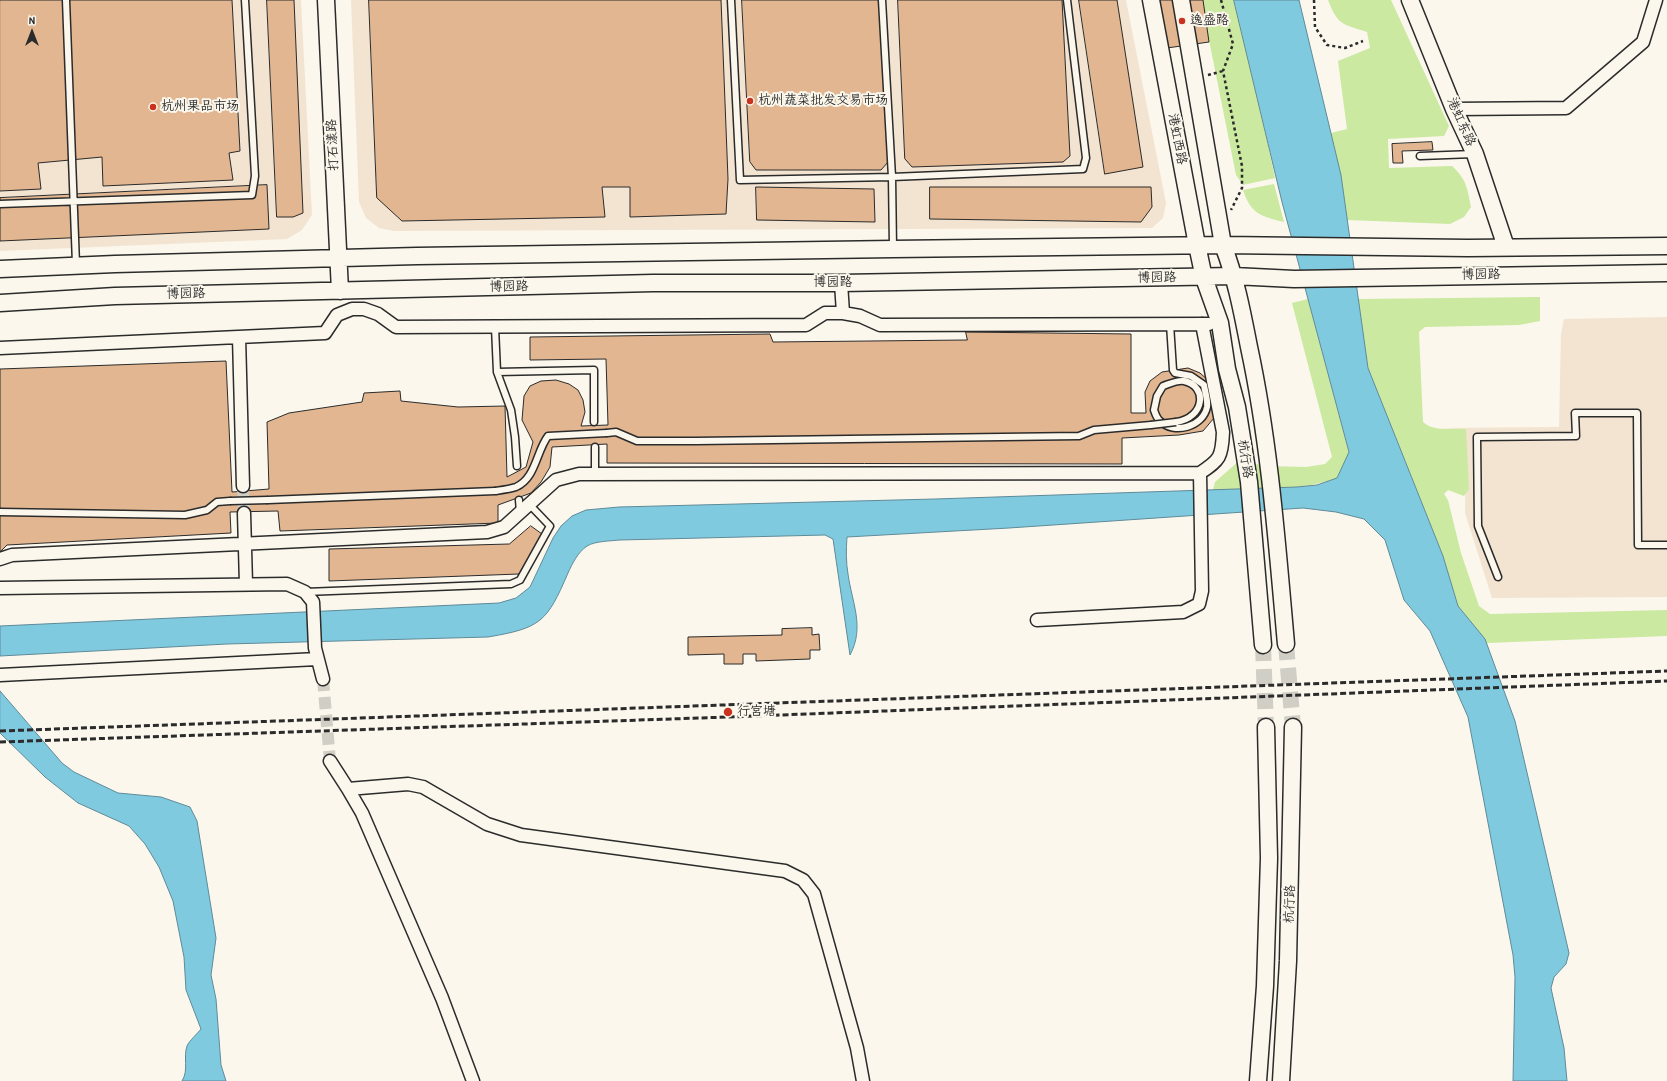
<!DOCTYPE html>
<html>
<head>
<meta charset="utf-8">
<style>
  body { margin:0 }
  #map { position:relative; width:1667px; height:1081px; overflow:hidden; background:#fbf7ec; font-family:"Patrick Hand",sans-serif }
  canvas { display:block }
  .north { position:absolute; left:12px; top:12px; width:40px; height:40px; -webkit-text-stroke:3px #fbf7ec; paint-order:stroke; rotate:0deg; font-size:11px; font-weight:700; line-height:16px; text-align:center; color:#2b2b2b }
  .north::after { content:''; display:block; margin:auto; width:14px; height:18px; background:#2b2b2b; clip-path:polygon(50% 0,100% 100%,50% 72%,0 100%) }
</style>
</head>
<body>
<div id="map">
<canvas width="1667" height="1081"></canvas>
<div class="north">N</div>
</div>
<script>
const context = document.querySelector('canvas').getContext('2d');
context.lineJoin = 'round';
function paint(path, color) {
  context.fillStyle = color;
  context.fill(path, 'evenodd');
}
function strokePath(path, color, width, dash) {
  context.strokeStyle = color;
  context.lineWidth = width;
  context.lineCap = dash ? 'butt' : 'round';
  context.setLineDash(dash || []);
  context.stroke(path);
}
function drawText(font, color, halo, rows, align = 'center') {
  context.font = font + ' "Patrick Hand","LXGW WenKai TC",sans-serif';
  context.lineWidth = 4;
  context.setLineDash([]);
  context.textBaseline = 'middle';
  context.strokeStyle = halo;
  context.fillStyle = color;
  for (const [text, x, y, turn = 0] of rows) {
    context.save();
    context.translate(x, y);
    context.rotate((+turn || 0) * Math.PI / 180);
    context.textAlign = isNaN(turn) ? turn : align;
    if (halo) context.strokeText(text, 0, 0);
    context.fillText(text, 0, 0);
    context.restore();
  }
}
paint(new Path2D(`
  M0 0H301L312 215 302 230 287 239 0 251Z
  M351 0H1126L1166 203 1163 218 1152 228 394 231 379 228 366 218 359 202Z
  M1667 317V597L1492 598 1465 513 1466 429 1436 428 1559 427 1561 334 1564 319Z`), '#f3e4d1');
paint(new Path2D(`
  M1201 0H1237L1275 178 1243 185 1236 175Z
  M1328 0H1391L1449 126 1444 136 1388 139 1389 168 1452 166C1467 180 1467 188 1471 207L1464 217 1450 224 1347 220 1341 175 1331 133 1347 129 1338 61 1370 48 1367 32C1343 24 1338 26 1328 0Z
  M1274 184 1284 222C1260 216 1251 214 1243 190Z
  M1540 297V321L1519 325 1425 327 1419 332 1423 422C1434 432 1452 428 1466 429L1469 489 1464 496 1448 490 1444 494 1448 500 1461 553 1479 606 1490 614 1667 610V636L1487 643 1458 606 1443 556 1368 368 1358 299Z
  M1308 299 1349 453 1337 478C1298 492 1254 489 1213 490L1215 482 1240 460 1264 466 1306 467 1325 464 1332 457 1292 303Z`), '#cbe9a1');
const water = new Path2D(`
  M1234 0H1299L1341 175 1368 368 1443 556 1458 606 1485 639 1515 721 1569 953 1566 964 1554 977 1551 988 1564 1048 1567 1081H1513L1515 977 1513 955 1468 717 1430 631 1404 600 1385 540 1364 519 1336 512 1303 508 1009 528 847 537C846 549 846 563 848 574 852 603 865 627 850 655L833 539 825 535 620 540C611 541 595 541 587 546 578 552 572 564 568 573 547 622 541 628 488 637L227 644 0 656V626L499 603 516 598 530 587 553 538 561 526 572 516 586 510 619 507 935 499 1297 487 1317 485 1337 478 1349 452 1282 202Z
  M0 691 62 763 74 772 118 793 161 797 190 807 197 821 216 938 211 975 216 999 221 1065 226 1081H182C189 1070 183 1057 187 1046 189 1041 197 1034 201 1029L186 990 184 957 173 901 159 867 145 844 129 826 78 803 45 777 0 733Z`);
paint(water, '#80cae0');
strokePath(water, '#5e8a98', 1);
const building = new Path2D(`
  M0 0H232L240 151 229 153 233 180 103 186 102 157 38 163 41 189 0 191Z
  M267 0H294L303 213 293 217H277Z
  M369 0H721L728 179 726 214 630 217V187H602L605 217 402 221 377 198Z
  M742 0H879L888 162 881 170H756L750 162Z
  M898 0H1062L1070 156 1063 162 912 167 905 159Z
  M1079 0H1117L1143 167 1105 174Z
  M1156 0H1203L1209 42 1160 49Z
  M1432 142 1433 150 1402 151 1403 163H1393L1392 144Z
  M267 185 269 229 0 241V198Z
  M756 187 874 189 875 222 757 220Z
  M930 187H1151L1152 207 1141 222 930 219Z
  M966 332 1131 334V413H1146L1145 392 1150 381 1162 372 1188 368 1200 373 1209 381 1215 405 1214 418 1203 431 1179 435 1122 438V464L607 463V444L552 447 550 467 541 482 531 493 498 505V523L280 531 278 511 230 512 231 533 7 545 0 552V369L226 361 232 492 269 489 267 422 289 413 362 402 364 393 400 391 401 401 458 407 505 406 507 477 526 467 533 442 522 420 524 396 530 386 541 381 556 380 569 384 578 390 583 400 585 412 581 426 608 425 606 359 530 360V337L770 334 773 342 967 340Z
  M531 526 542 534 519 574 329 581V549L509 544Z
  M812 628V635L819 634 820 650H810V659L756 661V654H743V664H724V654L688 655V637L782 635V629Z`);
paint(building, '#e1b691');
strokePath(building, '#2b2b2b', 1);
strokePath(new Path2D(`
  M243 486 244 513
  M323 679 330 761`), '#d1cec5', 12, [12, 6]);
strokePath(new Path2D(`
  M1286 644 1293 727
  M1263 645 1266 727`), '#d1cec5', 16, [16, 8]);
const lane = new Path2D(`
  M66 0 76 264
  M731 0 740 180 892 177 1083 169 1086 158 1067 0
  M882 0 892 177 893 248
  M1420 156 1474 154
  M0 204 252 195 255 176 245 0
  M1170 324 1173 370 1175 373 1191 376 1204 385C1205 392 1208 400 1207 407 1203 427 1174 435 1160 421 1157 419 1155 413 1154 410L1157 396 1163 386C1169 384 1177 380 1184 381 1208 386 1205 418 1176 422
  M495 327 497 372 511 410 515 437 517 466
  M497 372 594 370V422
  M607 433 616 432 637 441H696L1079 436 1094 430 1151 425
  M595 447V474
  M268 500 495 491
  M519 500 520 512
  M0 512 185 515 207 510 217 502 230 501
  M1498 577 1478 526 1477 437 1576 436 1575 413H1637L1638 545H1667
  M305 592 511 584 520 580 550 526 529 504`);
const street = new Path2D(`
  M1454 109 1566 108 1643 42 1656 0
  M841 283 843 313
  M239 337 243 486
  M0 348 325 333 337 315 352 309H364L378 314 396 327 806 325 825 313H843L860 316 880 325 1209 324
  M244 513 246 584
  M0 559 12 555 487 532 504 527 556 480 579 474 1200 473C1220 460 1222 457 1223 432L1202 324
  M0 588 287 584 305 592 313 602 315 648 323 679
  M1037 620 1183 612 1199 604 1202 591 1200 473
  M0 675 317 659
  M330 761 348 789 408 784 423 787 487 824 521 835 785 871 803 880 814 894 857 1048 863 1081
  M348 789 362 813 442 998 473 1081`);
const secondary = new Path2D(`
  M326 0 340 291
  M1151 0 1197 245 1204 278 1220 323 1227 369 1237 407 1249 482 1263 645
  M1181 0 1223 245C1236 279 1242 311 1249 347 1270 445 1277 544 1286 644
  M1410 0 1454 109 1475 154 1506 247
  M0 269 115 264 417 256 893 249 1223 245 1468 248 1667 246
  M0 303 115 296 653 283H841L1234 276 1294 279 1667 273
  M1258 1081 1265 986 1269 858 1266 727
  M1281 1081 1288 961 1293 727`);
strokePath(lane, '#2b2b2b', 9);
strokePath(street, '#2b2b2b', 15);
strokePath(secondary, '#2b2b2b', 19);
strokePath(new Path2D(`
  M1221 0 1233 44 1223 71 1242 166V188L1231 210
  M1314 0 1315 27 1327 45 1345 48 1363 41
  M1208 75 1223 71`), '#2b2b2b', 2.5, [3, 3]);
strokePath(lane, '#fbf7ec', 6);
strokePath(street, '#fbf7ec', 12);
strokePath(secondary, '#fbf7ec', 16);
strokePath(new Path2D(`
  M0 731 1667 671
  M0 742 728 717 1667 681`), '#2b2b2b', 3, [6, 3]);
const laneBridge = new Path2D(`
  M1151 425 1176 422
  M495 491C502 490 510 489 516 487 536 478 536 452 548 436L607 433
  M230 501 268 500`);
strokePath(laneBridge, '#2b2b2b', 9, []);
strokePath(laneBridge, '#fbf7ec', 6);
for (const [x, y, r, color] of [
  [1182,21,4,"#c8321e"],
  [750,101,4,"#c8321e"],
  [153,107,4,"#c8321e"],
  [728,712,5,"#c8321e"]
]) {
  const dot = new Path2D();
  dot.arc(x, y, r, 0, 2 * Math.PI);
  context.fillStyle = color;
  context.fill(dot);
  strokePath(dot, '#fbf7ec', 1.5);
}
drawText('13px', '#2b2b2b', '#fbf7ec', [
  ["逸盛路",1190,21],
  ["杭州蔬菜批发交易市场",758,101],
  ["杭州果品市场",161,107],
  ["行宫塘",737,712]
], 'left');
drawText('13px', '#2b2b2b', '#fbf7ec', [
  ["港虹东路",1461,122,66],
  ["港虹西路",1177,139,79],
  ["打石漾路",333,145,-93],
  ["博园路",1481,275,-1],
  ["博园路",1157,278,-1],
  ["博园路",833,283],
  ["博园路",509,287,-1],
  ["博园路",186,294,-1],
  ["杭行路",1245,459,81],
  ["杭行路",1290,904,-88]
]);
</script>
</body>
</html>
